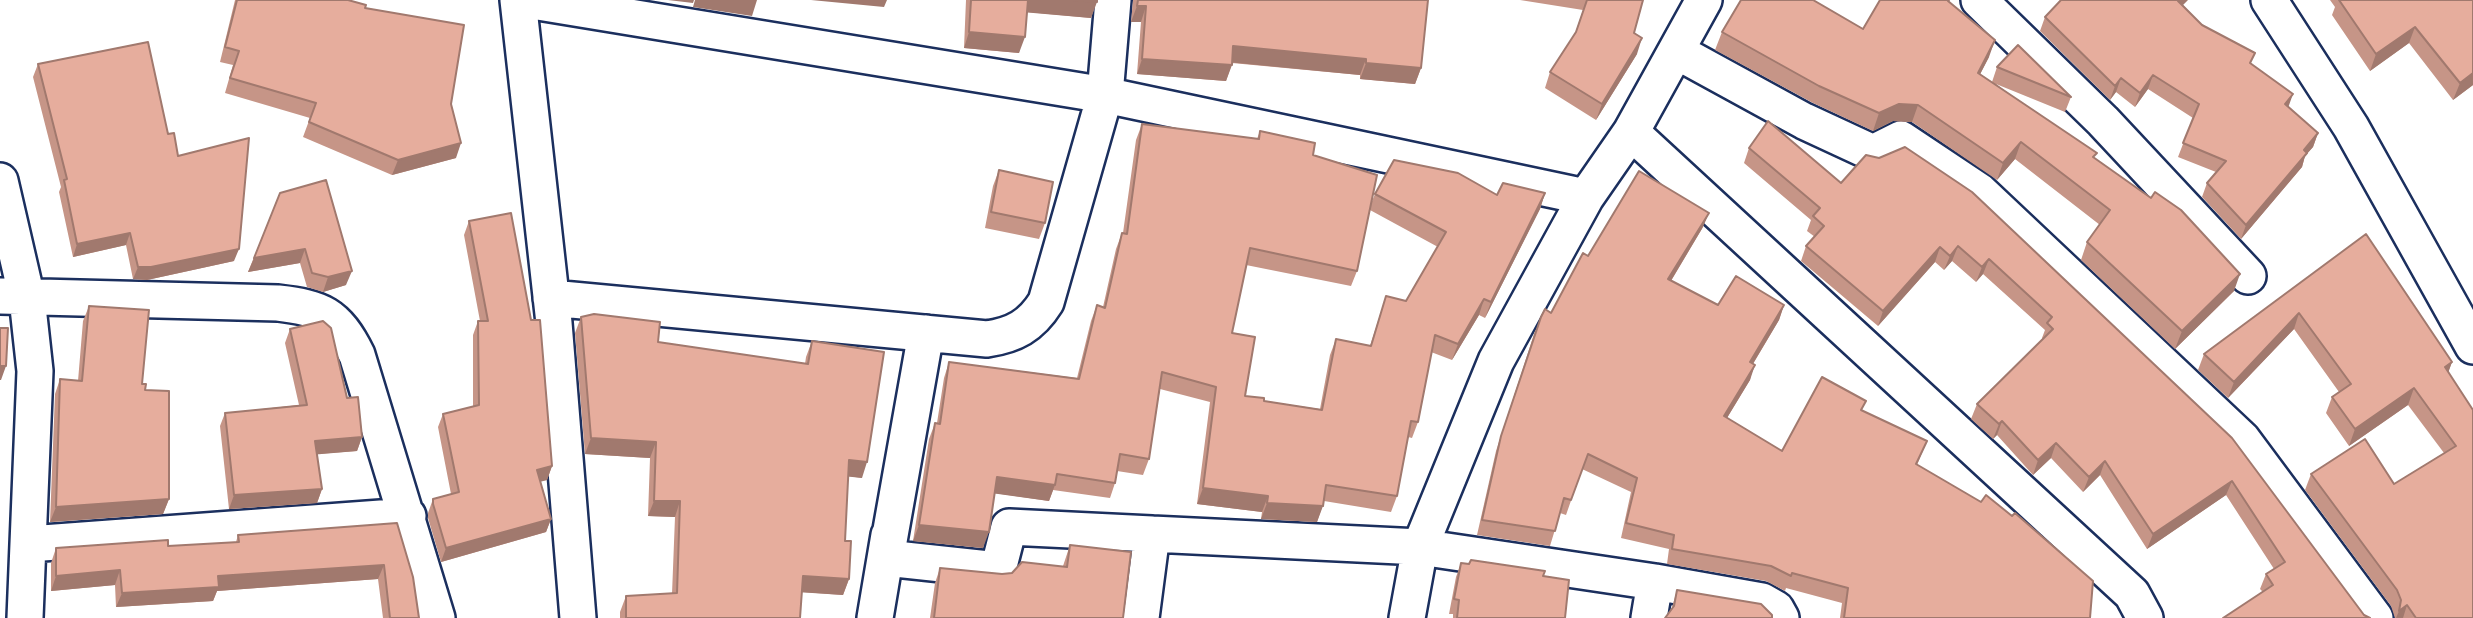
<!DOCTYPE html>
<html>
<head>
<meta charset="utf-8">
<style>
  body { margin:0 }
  canvas { display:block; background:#fff }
</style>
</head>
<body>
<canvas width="2473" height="618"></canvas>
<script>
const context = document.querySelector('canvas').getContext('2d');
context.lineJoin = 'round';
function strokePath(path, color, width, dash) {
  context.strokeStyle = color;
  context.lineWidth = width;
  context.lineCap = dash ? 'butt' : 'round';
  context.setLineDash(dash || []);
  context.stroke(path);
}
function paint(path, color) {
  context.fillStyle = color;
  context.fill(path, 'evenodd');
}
const minor = new Path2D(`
  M518 0 554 323 578 618
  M526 0 1105 95 1046 302C1031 326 1014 335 987 339L551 298
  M1113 0 1105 95 1586 197
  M1979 0 2103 121 2248 276
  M2269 0 2351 127 2473 346
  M1676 51 1804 121 1873 153 1901 139 1979 191 2242 439 2375 618
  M1631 132 2132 594 2145 618
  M0 181 27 298 35 371 25 618
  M0 296 278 303C321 308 337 314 357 355L437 618
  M926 333 886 558 998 570 1009 527 1152 534
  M29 544 408 516
  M1655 582 1762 601 1776 609 1781 618
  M875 618 889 535
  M1141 618 1152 534 1420 547 1655 582 1649 618
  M1407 618 1420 547 1496 361 1586 197 1631 132 1704 0`);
strokePath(minor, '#1b2f5e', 40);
strokePath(minor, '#fff', 35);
paint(new Path2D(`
  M235 0H348L365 8 451 104 456 158 392 175 303 137 310 118 225 93 233 65 220 62Z
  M966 0H1097L1091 18 1027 12 1019 53 964 48Z
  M1133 0H1428L1421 68 1415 84 1360 79V75L1232 63 1226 81 1137 74 1141 22H1131Z
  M1520 0H1643L1634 33 1637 54 1596 120 1545 88 1550 72 1575 34 1583 10Z
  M2330 0H2473V85L2453 100 2409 43 2370 71 2332 15 2335 7Z
  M1949 2 1989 57 1980 74 1992 82 1997 67 2071 97 2065 112 1996 84 2095 158 2234 291 2175 349 2081 260 2087 242 2100 225 2015 159 1997 180 1912 122 1893 121 1873 131 1813 103 1715 50 1722 32 1863 29Z
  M2183 5 2202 25 2251 63 2288 107 2318 133 2313 147 2305 156 2302 167 2241 239 2202 197 2207 183 2216 172 2178 157 2193 118 2148 89 2135 107 2116 92 2110 100 2040 31 2045 17Z
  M38 64 168 134 178 156 234 261 147 280 133 279 126 245 73 257 59 192 61 187 33 77Z
  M1142 124 1257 139 1260 131 1313 155 1370 206 1375 194 1497 195 1545 193 1540 209 1485 318 1479 315 1452 360 1431 352 1418 422 1412 438 1408 437 1397 496 1391 512 1324 501 1317 522 1261 519 1262 512 1197 504 1210 402 1160 389 1149 459 1143 475 1117 471 1115 483 1110 498 1053 490 1049 501 994 493 983 548 913 541 929 439 935 423H937L944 378 949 362 1077 378 1091 321 1097 305 1103 307 1116 249 1122 233H1123L1136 140ZM1370 210 1438 247 1406 301 1386 296 1370 346 1336 339 1330 355 1320 409 1264 401 1245 396 1232 333 1246 265 1351 286 1357 271Z
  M1905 147 2364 615 2263 592 2260 589 2266 574 2274 569 2226 495 2147 549 2100 475 2083 492 2051 458 2033 475 1997 435 1993 439 1971 419 1977 404 2043 339 2042 338 2045 330 1983 274 1976 282 1952 261 1944 270 1935 262 1878 326 1801 261 1806 246 1815 237 1807 231 1811 220 1744 163 1749 148 1841 183 1879 158Z
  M999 170 1045 223 1039 239 985 228 993 186Z
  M280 193 346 285 323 292 307 287 300 263 248 272Z
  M469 221 552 466 547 480 540 481 551 519 546 532 441 562 428 518V513L433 499 451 494 438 427 443 414 473 407V335L478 321H480L464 235Z
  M1703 227 1671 281 1718 305H1784L1779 320 1753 364 1750 380 1727 418 1782 451 1863 411 1927 441 1917 465 2090 618H1840L1842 603 1786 588 1785 591 1766 581 1667 564 1669 549 1621 538 1631 492 1582 469 1566 515 1560 513 1550 546 1477 535 1496 451 1535 331 1551 313Z
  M2366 234 2452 362 2448 372 2473 618H2395L2391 606 2305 490 2311 474 2394 484 2444 453 2408 405 2349 446 2326 413 2332 397 2339 392 2294 329 2228 398 2198 370 2204 354Z
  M89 306 142 384 145 390 169 499 163 514 50 522 55 394 60 379 78 381 83 321Z
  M581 317 658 342 805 364 806 357 812 341 862 478 848 476 845 541 849 579 843 595 802 592 800 618H620V612L626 596 672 594 675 517 648 516 650 458 585 454 575 333Z
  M290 329 347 398 362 437 357 451 317 454 322 489 317 503 229 509 220 426 225 413 299 405 285 343Z
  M397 523 419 618H383L378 579 217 591 213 601 116 607 115 585 51 591V563L56 548 168 546 236 542 238 535Z
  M1070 545 1123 618H930L935 583 940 568 1002 574 1063 566Z
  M1461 563 1543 576 1565 618H1453V614H1449L1456 577Z
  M1677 590 1772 618 1671 611Z`), '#c69587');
paint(new Path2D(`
  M668 0H694L693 3Z
  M695 0H757L752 16 693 7Z
  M811 0H887L884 7Z
  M1027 0H1073L1097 2 1091 18 1022 12Z
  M2179 0H2188L2173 15Z
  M1137 6H1146L1141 22H1131Z
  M2415 27 2409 43 2370 71 2376 54Z
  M969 32 1025 37 1019 53 964 48Z
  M1642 38 1637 54 1596 120 1602 104Z
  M1995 40 1989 57 1972 90 1978 73Z
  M1233 46 1366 59 1360 75 1227 62Z
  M1142 59 1232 65 1226 81 1137 74Z
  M1366 63 1421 68 1415 84 1360 79Z
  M2473 73V85L2453 100 2460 83Z
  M2153 75 2148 89 2135 107 2140 93Z
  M2121 78 2116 92 2110 100 2115 86Z
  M2293 94 2288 108 2285 104Z
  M1899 104 1918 105 1912 122 1893 121 1873 131 1879 113Z
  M2318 133 2313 147 2305 156 2302 167 2241 239 2246 225Z
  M2021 142 2015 159 1997 180 2003 163Z
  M461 143 456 158 392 175 398 160Z
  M1545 193 1540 209 1485 318 1491 302Z
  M1709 213 1703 227 1663 294 1668 279Z
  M130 233 126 245 73 257 77 244Z
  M1958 246 1952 261 1944 270 1950 256Z
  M1940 247 1935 262 1878 326 1883 311Z
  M239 249 234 261 147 280 133 279 138 267Z
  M305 249 300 263 248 272 254 258Z
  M1989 259 1983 274 1976 282 1982 267Z
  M352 271 346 285 323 292 328 277Z
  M2240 274 2234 291 2175 349 2182 331Z
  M1484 299 1479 315 1452 360 1458 344Z
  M1784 305 1779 320 1745 377 1750 362Z
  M2299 313 2294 329 2228 398 2234 382Z
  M2452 362 2446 379 2445 367Z
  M1755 365 1750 380 1719 431 1724 416Z
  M0 366H6L1 380H0Z
  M2414 388 2408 405 2349 446 2355 429Z
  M2002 421 1997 435 1993 439 1999 424Z
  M362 437 357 451 310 455 315 441Z
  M591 438 656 442 650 458 585 454Z
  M2056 443 2051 458 2033 475 2038 460Z
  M849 460 867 462 862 478 843 476Z
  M2105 461 2100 475 2083 492 2089 477Z
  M552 466 547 480 532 484 537 470Z
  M997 477 1055 485 1049 501 991 493Z
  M2232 481 2226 495 2147 549 2153 534Z
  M1203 488 1268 496 1262 512 1197 504Z
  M322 489 317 503 229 509 234 495Z
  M169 499 163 514 50 522 56 507Z
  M654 501H680L675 517 648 516Z
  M1267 503 1323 506 1317 522 1261 519Z
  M551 519 546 532 441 562 446 548Z
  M919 525 989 532 983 548 913 541Z
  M384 565 378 579 217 591 213 601 116 607 122 593 218 576Z
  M120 570 115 585 51 591 56 576Z
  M803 576 849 579 843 595 797 592Z
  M2407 605 2403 618H2396L2399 611Z`), '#a1796e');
const building = new Path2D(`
  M237 0H348L366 5 365 8 464 25 451 104 461 143 398 160 309 122 316 103 230 78 239 51 225 47Z
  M971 0H1028L1025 37 969 32Z
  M1073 0H1097V2Z
  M1138 0H1428L1421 68 1366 63V59L1233 46 1232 65 1142 59 1146 6H1137Z
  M1587 0H1643L1634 33 1642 38 1602 104 1550 72 1576 32Z
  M1741 0H1813L1863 29 1880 0H1949L1948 1 1995 40 1978 73 2097 153 2093 157 2151 198 2155 192 2181 210 2240 274 2182 331 2087 242 2110 210 2021 142 2003 163 1918 105 1899 104 1879 113 1819 86 1722 32Z
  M2061 0H2179L2178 1 2202 25 2255 53 2250 63 2293 94 2285 104 2318 133 2304 150 2307 153 2246 225 2207 183 2226 161 2183 143 2199 104 2153 75 2140 93 2121 78 2115 86 2045 17Z
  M2339 0H2473V73L2460 83 2415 27 2376 54Z
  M148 42 168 134 174 133 178 156 249 138 239 249 151 267H138L130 233 77 244 64 180 67 179 38 64Z
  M2018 45 2071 97 1997 67Z
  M1768 121 1841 183 1866 155 1879 158 1905 147 1972 192 2232 438 2364 615 2370 618H2223L2273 585 2266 574 2285 562 2232 481 2153 534 2105 461 2089 477 2056 443 2038 460 2002 421 1999 424 1977 404 2053 329 2047 323 2052 317 1989 259 1982 267 1958 246 1950 256 1940 247 1883 311 1806 246 1824 226 1813 216 1820 208 1749 148Z
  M1142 124 1259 139 1260 131 1315 143 1313 155 1377 175 1357 271 1250 248 1232 333 1255 337 1245 396 1264 398V401L1322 410 1336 339 1371 346 1386 296 1406 301 1446 232 1375 194 1394 160 1458 173 1497 195 1503 183 1545 193 1491 302 1484 299 1458 344 1435 335 1418 422 1411 421 1397 496 1326 485 1323 506 1267 503 1268 496 1203 488 1216 387 1162 372 1149 459 1120 454 1115 483 1057 474 1055 485 997 477 989 532 919 525 935 423 940 424 949 362 1079 379 1097 305 1105 308 1122 233 1127 234Z
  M999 170 1053 182 1045 223 991 212Z
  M1639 171 1709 213 1668 279 1718 305 1736 276 1784 305 1750 362 1755 365 1724 416 1782 451 1822 377 1866 401 1861 410 1927 441 1916 464 1981 502 1986 495 2012 516 2015 513 2093 581 2090 618H1844L1848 588 1792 573 1791 576 1771 566 1672 549 1674 535 1626 523 1637 478 1588 454 1571 500 1564 498 1555 531 1482 520 1501 436 1541 317 1545 309 1551 313 1583 253 1588 256Z
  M326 180 352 271 328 277 312 273 305 249 254 258 280 193Z
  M511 213 531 320H540L552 466 537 470 551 519 446 548 433 504V499L459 492 443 414 479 405 478 321H488L469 221Z
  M2366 234 2452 362 2445 367 2473 410V618H2416L2407 605 2399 611 2401 600 2397 590 2311 474 2365 439 2394 484 2456 446 2414 388 2355 429 2332 397 2351 384 2299 313 2234 382 2204 354Z
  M89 306 149 310 142 384H146L145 390 169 391V499L56 507 60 379 82 381Z
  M594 314 660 322 658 342 808 364 812 341 884 352 867 462 849 460 845 541H851L849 579 803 576 800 618H626V596L677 593 680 501H654L656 442 591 438 581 317Z
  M323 321 331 328 347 398 358 397 362 437 315 441 322 489 234 495 225 413 307 405 290 329Z
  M0 328H8L6 366H0Z
  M397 523 413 577 419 618H390L384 565 218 576 219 587 122 593 120 570 56 576V548L168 540V546L239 542 238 535Z
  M1070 545 1131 552 1123 618H934L940 568 1002 574 1012 573 1022 562 1067 567Z
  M1471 560 1545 571 1543 576 1569 580 1565 618H1457L1459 600 1454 599 1461 563 1469 564Z
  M1677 590 1761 604 1772 615V618H1665L1674 606Z`);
paint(building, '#e6ad9d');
strokePath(building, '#a1796e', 2);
</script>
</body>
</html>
